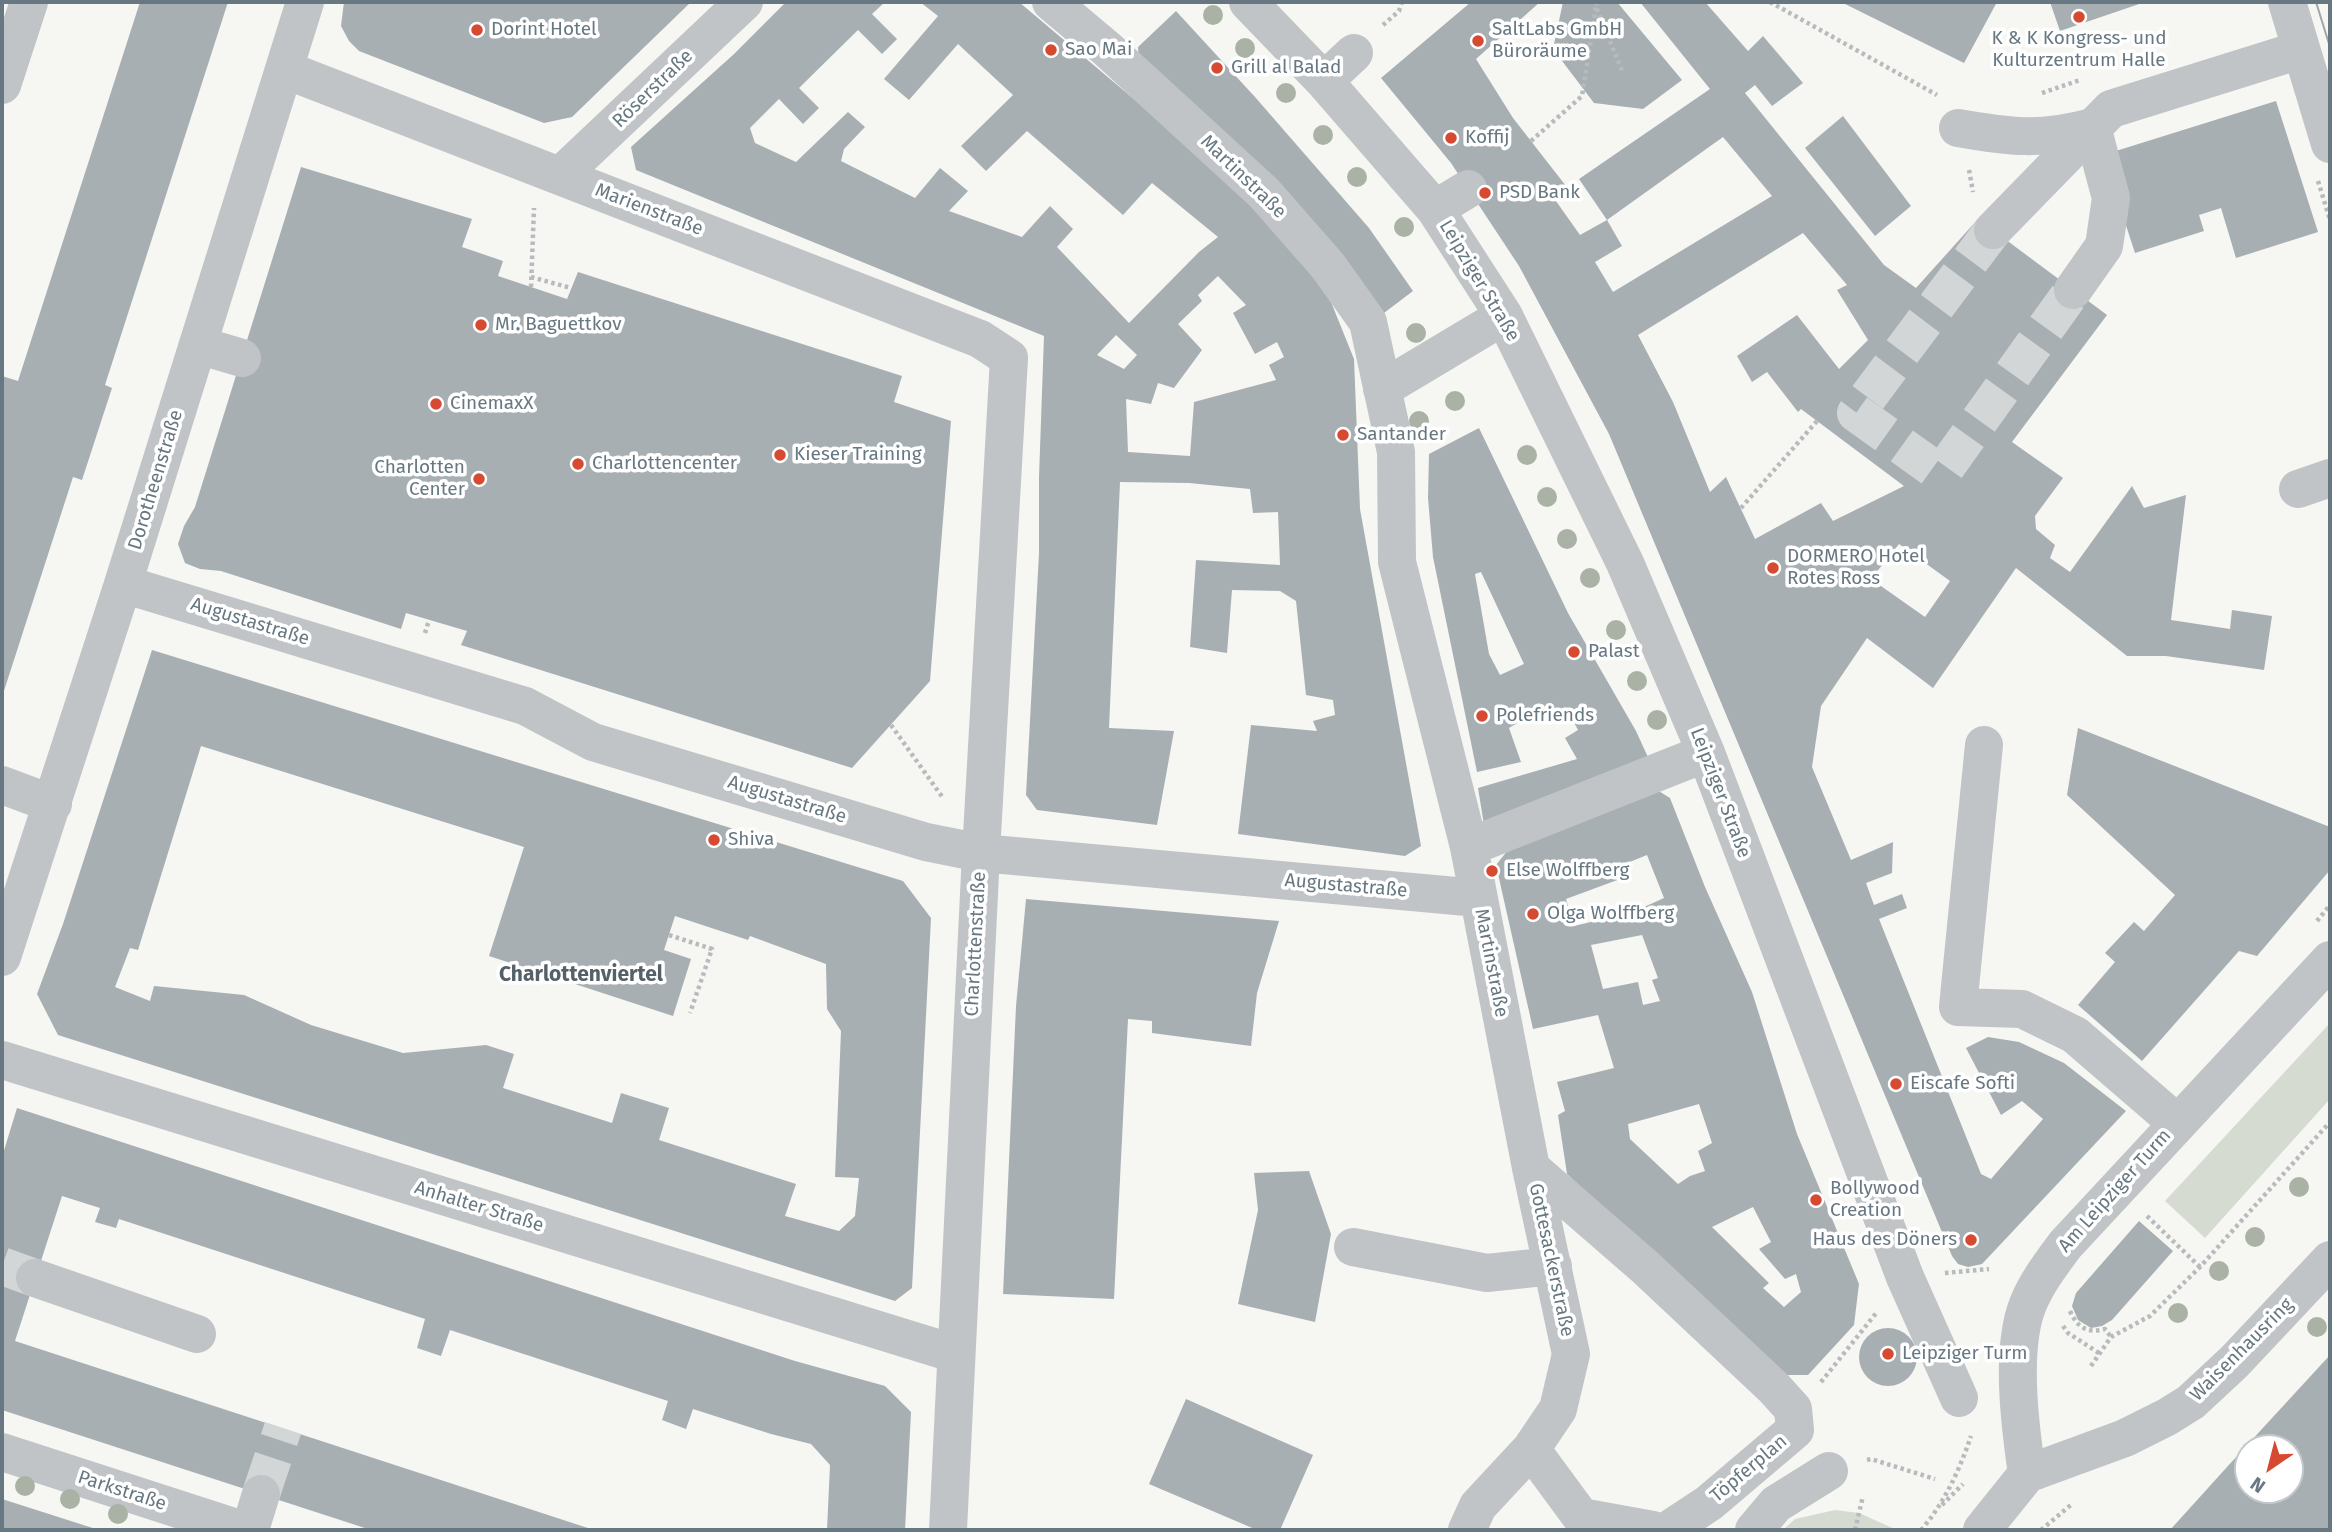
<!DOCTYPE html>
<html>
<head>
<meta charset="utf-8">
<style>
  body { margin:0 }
  #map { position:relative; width:2332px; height:1532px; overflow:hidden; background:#f6f6f3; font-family:"Fira Sans",sans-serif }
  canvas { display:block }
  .frame { position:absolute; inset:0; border:4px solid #677882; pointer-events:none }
  .north { position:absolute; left:2234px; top:1434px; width:70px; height:70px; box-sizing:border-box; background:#fff; border:2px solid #c2c9cd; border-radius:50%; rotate:215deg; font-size:19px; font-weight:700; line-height:28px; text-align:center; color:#677882 }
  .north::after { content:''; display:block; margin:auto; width:24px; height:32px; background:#d74a32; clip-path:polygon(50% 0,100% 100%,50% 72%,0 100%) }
</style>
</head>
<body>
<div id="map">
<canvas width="2332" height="1532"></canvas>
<div class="frame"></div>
<div class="north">N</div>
</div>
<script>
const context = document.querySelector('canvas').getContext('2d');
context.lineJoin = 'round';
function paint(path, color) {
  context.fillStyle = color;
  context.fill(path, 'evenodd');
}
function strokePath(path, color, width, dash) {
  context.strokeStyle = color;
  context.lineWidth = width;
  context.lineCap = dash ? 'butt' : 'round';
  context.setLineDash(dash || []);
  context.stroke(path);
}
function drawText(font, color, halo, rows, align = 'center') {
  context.font = font + ' "Fira Sans",sans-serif';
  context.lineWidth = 7;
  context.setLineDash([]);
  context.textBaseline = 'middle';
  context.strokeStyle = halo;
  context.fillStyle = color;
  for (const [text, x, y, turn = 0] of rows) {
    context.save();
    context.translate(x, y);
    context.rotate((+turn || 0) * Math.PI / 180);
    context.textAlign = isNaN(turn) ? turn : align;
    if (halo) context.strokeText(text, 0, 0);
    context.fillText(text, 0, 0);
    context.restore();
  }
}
paint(new Path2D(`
  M2330 1023V1099L2205 1238 2165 1201Z
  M1835 1510 1859 1513 1897 1530H1783L1795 1519Z`), '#d6dbd2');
paint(new Path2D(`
  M140 2H228L105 385 112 388 82 480 73 477 2 697V376L18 381Z
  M344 2H691L572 117 544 123 359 51 349 41 341 26Z
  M786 2H885L872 14 897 39 882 54 858 30 799 88 819 108 803 124 779 99 750 128 755 143 796 162 848 112 865 127 844 149 841 161 915 198 940 168 968 191 949 211 1022 237 1050 206 1073 229 1057 247 1129 323 1199 252 1218 237 1152 183 1123 215 1027 131 986 171 961 146 1013 95 958 44 909 100 884 79 938 16 920 2H1019L1187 144 1308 261 1331 302 1354 359 1360 509 1421 846 1405 856 1238 834 1251 725 1317 731 1313 721 1335 715 1333 700 1306 695 1296 601 1280 591 1232 590 1227 653 1190 647 1196 560 1280 565 1278 512 1253 513 1250 489 1189 483 1120 482 1109 728 1174 731 1157 825 1037 810 1026 795 1039 553V477L1044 336 636 170 631 147 734 54ZM1218 276 1246 305 1233 313 1255 354 1277 342 1284 357 1269 365 1276 380 1194 402 1190 456 1128 452 1126 399 1151 404 1158 383 1174 388 1202 350 1178 324 1202 301 1198 295ZM1116 335 1137 355 1124 369 1097 355Z
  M1471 2H1540L1476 59 1513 118 1566 186 1551 194 1580 235 1607 220 1622 246 1595 262 1613 292 1772 196 1723 137 1607 220 1579 179 1710 89 1640 2H1705L1748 51 1763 36 1803 83 1772 106 1755 85 1745 93 1884 265 1916 288 1978 219 2107 315 2012 442 2063 478 2035 516 2036 529 2055 545 2050 558 2070 572 2132 486 2144 508 2186 495 2171 620 2230 629 2232 610 2272 616 2264 670 2166 656H2127L2016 568 1933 688 1867 638 1821 706 1812 767 1851 860 1893 842 1892 873 1866 883 1874 905 1902 894 1907 908 1879 919 1981 1174 1991 1179 2043 1119 2022 1101 2001 1115 1966 1048 1988 1037 2019 1042 2064 1063 2126 1111 1982 1264 1968 1267 1958 1264 1952 1256 1609 434 1519 266 1451 163 1381 78ZM1803 233 1847 285 1837 290 1868 340 1839 369 1797 315 1737 356 1752 382 1767 372 1798 412 1801 409 1904 486 1833 521 1821 503 1755 539 1726 477 1710 492 1673 402 1638 335ZM1899 544 1950 581 1925 617 1871 579Z
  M1563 2H1617L1682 80 1643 109 1594 103 1553 49Z
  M1841 2H1997L1964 63Z
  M2050 2H2145L2060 31Z
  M1176 11 1255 97 1369 228 1413 291 1380 316 1139 61 1138 47Z
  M2276 101 2318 232 2236 258 2221 208 2199 215 2204 231 2135 253 2103 155Z
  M1843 116 1911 206 1875 236 1805 148Z
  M301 167 472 219 462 247 503 261 498 276 567 299 578 272 902 376 894 402 951 421 930 681 852 768 461 645 467 631 406 613 401 629 221 571 200 569 185 563 178 544 184 526 195 507Z
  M1479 428 1568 613 1636 731 1652 766 1485 831 1478 788 1577 759 1565 738 1578 730 1570 715 1557 723 1548 705 1509 728 1521 762 1477 772 1433 557 1428 498 1429 454ZM1481 572 1524 664 1500 675 1489 654 1475 574Z
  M152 650 903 881 931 918 912 1288 895 1301 58 1035 37 994 63 924ZM201 746 524 847 489 956 673 1016 691 959 664 950 675 916 748 940 750 936 826 964 827 1009 841 1031 835 1177 859 1178 855 1216 839 1231 785 1216 796 1184 659 1140 669 1108 621 1093 612 1123 503 1088 514 1054 486 1045 403 1053 311 1025 244 995 154 986 150 1001 115 987 130 948 138 950Z
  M2078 728 2330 827V870L2257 956 2239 951 2142 1061 2078 1005 2115 962 2105 953 2134 922 2144 931 2175 895 2067 795Z
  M1657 790 1670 798 1705 887 1752 992 1797 1134 1859 1284 1854 1325 1808 1375H1778L1567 1174 1558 1115 1565 1111 1557 1082 1614 1068 1598 1015 1533 1029 1496 865 1508 850ZM1647 855 1664 898 1633 912 1574 926 1566 899 1620 879 1617 867ZM1642 935 1658 978 1652 980 1660 1001 1643 1005 1638 982 1603 989 1591 945ZM1699 1104 1712 1143 1698 1151 1705 1171 1690 1176 1678 1184 1630 1139 1628 1124ZM1753 1207 1771 1242 1759 1249 1785 1279 1796 1274 1801 1292 1784 1307 1763 1288 1769 1283 1712 1227Z
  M1026 899 1279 921 1257 993 1251 1046 1152 1033V1021L1128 1019 1114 1299 1003 1294 1016 1006Z
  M17 1108 795 1361 885 1386 911 1412 905 1530H827L830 1465 811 1444 771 1434 693 1409 686 1429 662 1420 668 1401 450 1330 441 1356 417 1348 425 1319 119 1219 116 1228 95 1222 100 1208 62 1196 15 1341 594 1530H371L2 1410V1157Z
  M1309 1171 1331 1234 1315 1322 1238 1304 1258 1210 1254 1173Z
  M2139 1221 2173 1251 2112 1320 2102 1326 2091 1328 2078 1320 2072 1306 2076 1293Z
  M1859 1357a29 29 0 1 1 58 0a29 29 0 1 1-58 0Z
  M2330 1355V1530H2170L2227 1467ZM2248 1448H2290V1490H2248Z
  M1186 1399 1313 1455 1280 1530H1257L1149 1484Z
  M2 1499 99 1530H2Z`), '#a7afb3');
strokePath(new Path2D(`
  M1993 230 1856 413 1941 474 2073 290
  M2 1266 35 1278
  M261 1494 283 1428`), '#d2d6d7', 38, [38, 19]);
strokePath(new Path2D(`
  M1597 2 1596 7 1623 73
  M1770 2 1937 95
  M1383 25 1399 11 1402 2
  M2042 93 2080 80
  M1531 141 1582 96 1596 7
  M1969 170 1973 192
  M2318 181 2330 220
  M531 277 571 288
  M531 287 534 208
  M1741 508 1817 421
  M425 633 429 620
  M891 725 943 798
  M2317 921 2330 905
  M669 935 712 949 690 1013
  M2147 1216 2200 1267
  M1945 1273 1989 1269
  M2070 1311C2077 1327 2087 1334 2105 1329L2111 1337
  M2063 1326 2068 1333 2099 1353
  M2091 1366 2111 1337 2150 1316 2200 1267 2330 1122
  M1821 1382 1877 1312
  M1867 1460 1871 1459 1935 1479
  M1942 1505 1963 1484
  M1855 1530 1863 1496
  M1921 1530C1944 1504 1960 1469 1971 1436
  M2041 1530 2072 1504`), '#b8bbbd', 4.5, [3.5, 3.5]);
strokePath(new Path2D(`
  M1051 2 1107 49 1264 193 1328 266 1368 322 1396 452 1397 562 1469 847 1531 1168 1571 1354 1558 1409 1531 1449 1478 1506 1467 1530
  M1248 2 1324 81 1435 209 1504 316 1625 563 1706 753 1905 1277 1959 1398
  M2287 2 2330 144
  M286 70 980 339 1009 358 981 853 948 1530
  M1324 81 1354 53
  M2 85 29 2
  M1958 128C2009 137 2041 141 2092 127
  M561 175 744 2
  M1435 209 1468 189
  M1993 230 2111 109 2300 50
  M2073 290 2104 246 2111 198 2092 127
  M198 345 242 358
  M1382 389 1504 316
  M2298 489 2330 478
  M123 584 525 706 593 742 926 842 981 853 1478 898
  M1984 745 1958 1007 2022 1009 2075 1035 2177 1123
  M2 785 53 804
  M1469 847 1706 753
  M2 957 123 584 305 2
  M2 1060 956 1354
  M1531 1168 1645 1267 1774 1388 1793 1409 1795 1430 1709 1503 1668 1530
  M1353 1247 1487 1273 1553 1266
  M35 1278 197 1334
  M1531 1449 1581 1517 1653 1530
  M2 1452 243 1530
  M2027 1474C2020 1426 2010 1349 2028 1304 2037 1282 2051 1264 2065 1245L2330 960
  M250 1530 261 1494
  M1754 1530 1776 1504 1829 1471
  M1982 1530 2027 1474 2125 1438 2167 1417 2191 1402 2234 1362 2330 1260`), '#c0c4c7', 38);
strokePath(new Path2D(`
  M2316 2 2330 47`), '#9fa6ab', 2);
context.fillStyle = '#aab2a5';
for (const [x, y] of [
  [1213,15],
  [1245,48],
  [1286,93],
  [1323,135],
  [1357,177],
  [1404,227],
  [1416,333],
  [1455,401],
  [1419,421],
  [1527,455],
  [1547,497],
  [1567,539],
  [1590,578],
  [1616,630],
  [1637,681],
  [1657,720],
  [2299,1187],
  [2255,1237],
  [2219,1271],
  [2178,1313],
  [2317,1327],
  [25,1486],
  [70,1499],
  [118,1514]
]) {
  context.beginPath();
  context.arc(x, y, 10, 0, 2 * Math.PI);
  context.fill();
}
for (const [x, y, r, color] of [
  [2079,17,7,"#d74a32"],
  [477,30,7,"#d74a32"],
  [1478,41,7,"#d74a32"],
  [1051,50,7,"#d74a32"],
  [1217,68,7,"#d74a32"],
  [1451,138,7,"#d74a32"],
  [1485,193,7,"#d74a32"],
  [481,325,7,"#d74a32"],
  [436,404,7,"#d74a32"],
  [1343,435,7,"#d74a32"],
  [780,455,7,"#d74a32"],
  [578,464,7,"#d74a32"],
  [479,479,7,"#d74a32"],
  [1773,568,7,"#d74a32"],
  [1574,652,7,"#d74a32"],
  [1482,716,7,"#d74a32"],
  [714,840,7,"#d74a32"],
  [1492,871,7,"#d74a32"],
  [1533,914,7,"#d74a32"],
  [1896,1084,7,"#d74a32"],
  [1816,1200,7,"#d74a32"],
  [1971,1240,7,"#d74a32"],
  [1888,1354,7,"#d74a32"]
]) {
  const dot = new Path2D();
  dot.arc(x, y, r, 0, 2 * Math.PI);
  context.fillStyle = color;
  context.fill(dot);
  strokePath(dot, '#fff', 2.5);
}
drawText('19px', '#677882', '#fff', [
  ["Dorint Hotel",491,30],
  ["SaltLabs GmbH",1492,30],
  ["Büroräume",1492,52],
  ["K & K Kongress- und",2079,39,"center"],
  ["Kulturzentrum Halle",2079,61,"center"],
  ["Sao Mai",1065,50],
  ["Grill al Balad",1231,68],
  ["Koffij",1465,138],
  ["PSD Bank",1499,193],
  ["Mr. Baguettkov",495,325],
  ["CinemaxX",450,404],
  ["Santander",1357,435],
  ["Kieser Training",794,455],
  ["Charlottencenter",592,464],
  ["Charlotten",465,468,"right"],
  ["Center",465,490,"right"],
  ["DORMERO Hotel",1787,557],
  ["Rotes Ross",1787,579],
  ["Palast",1588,652],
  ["Polefriends",1496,716],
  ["Shiva",728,840],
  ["Else Wolffberg",1506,871],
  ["Olga Wolffberg",1547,914],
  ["Eiscafe Softi",1910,1084],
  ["Bollywood",1830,1189],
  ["Creation",1830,1211],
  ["Haus des Döners",1957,1240,"right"],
  ["Leipziger Turm",1902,1354]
], 'left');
drawText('19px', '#677882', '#fff', [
  ["Röserstraße",653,89,-44],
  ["Martinstraße",1243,177,44],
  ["Marienstraße",649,210,21],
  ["Leipziger Straße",1479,281,59],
  ["Dorotheenstraße",156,480,-73],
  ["Augustastraße",250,622,17],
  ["Leipziger Straße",1720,793,69],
  ["Augustastraße",787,800,17],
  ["Augustastraße",1346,886,5],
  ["Charlottenstraße",976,944,-87],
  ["Martinstraße",1491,963,79],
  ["Am Leipziger Turm",2115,1191,-48],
  ["Anhalter Straße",479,1207,17],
  ["Gottesackerstraße",1551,1260,78],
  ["Waisenhausring",2242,1350,-45],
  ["Töpferplan",1749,1469,-40],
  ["Parkstraße",122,1491,18]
]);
drawText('bold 21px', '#546168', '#fff', [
  ["Charlottenviertel",581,975]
]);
</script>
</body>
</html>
